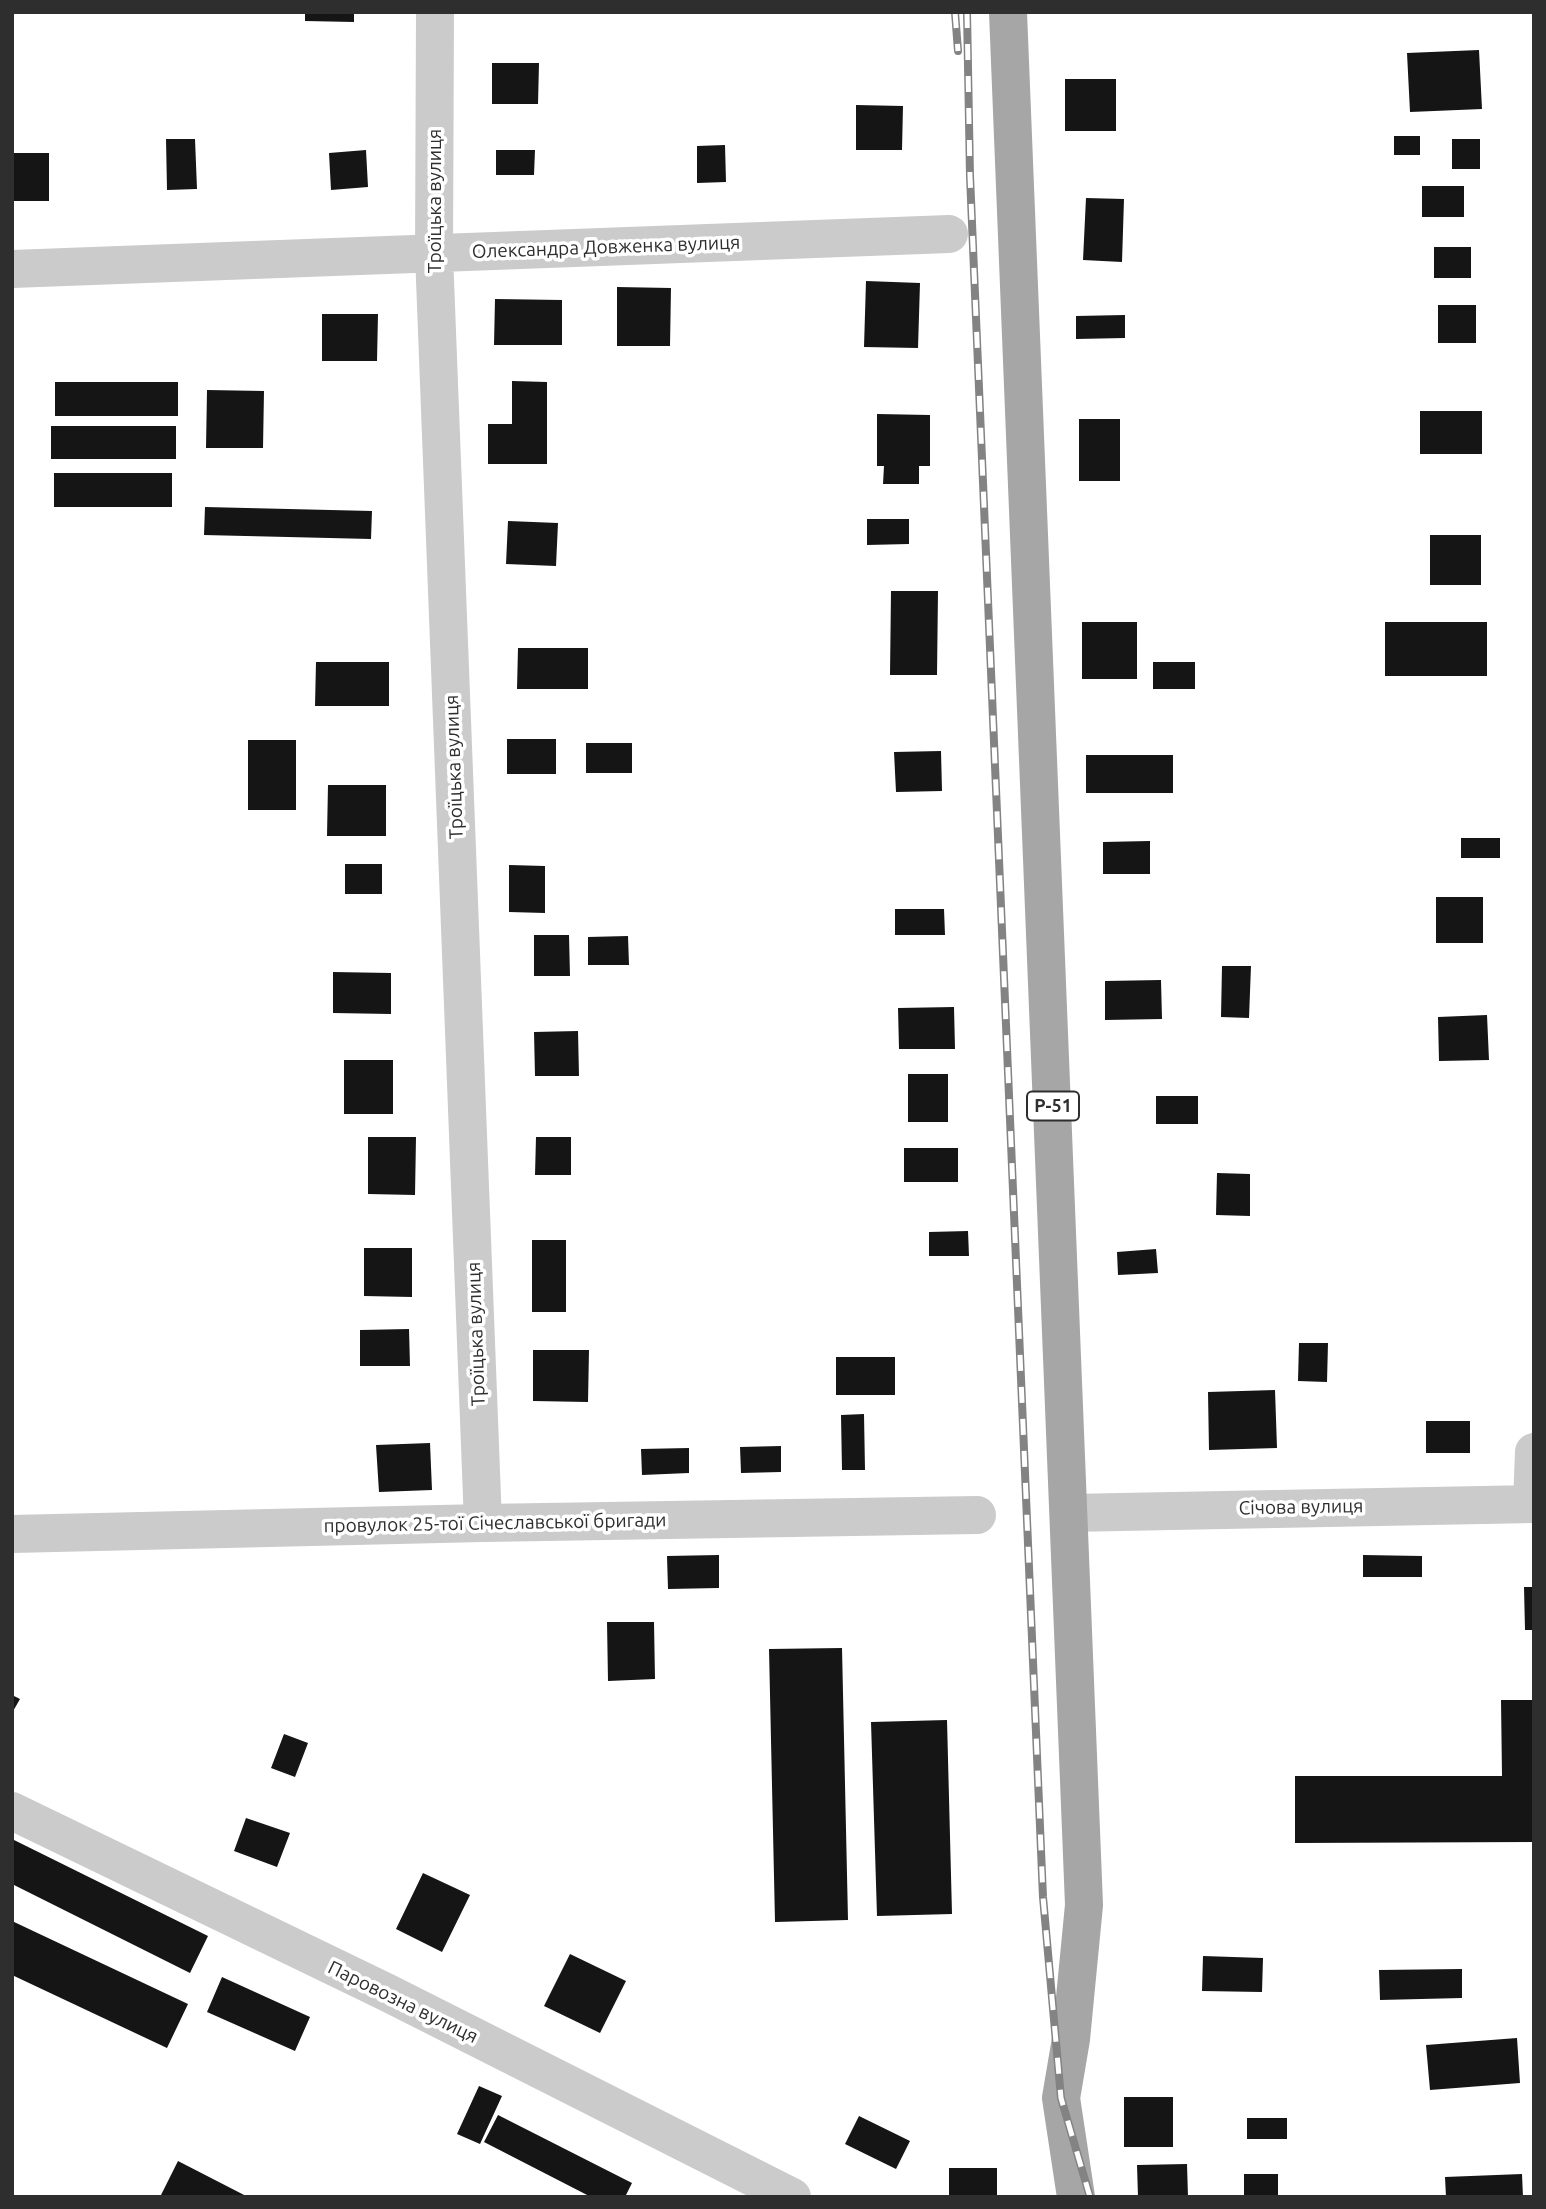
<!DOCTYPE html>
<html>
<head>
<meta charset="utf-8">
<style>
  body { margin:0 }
  #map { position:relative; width:1546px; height:2209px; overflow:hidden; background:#fff; font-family:Ubuntu,sans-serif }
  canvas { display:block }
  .frame { position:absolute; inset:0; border:14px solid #2e2e2e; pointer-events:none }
</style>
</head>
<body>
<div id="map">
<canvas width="1546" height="2209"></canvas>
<div class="frame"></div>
</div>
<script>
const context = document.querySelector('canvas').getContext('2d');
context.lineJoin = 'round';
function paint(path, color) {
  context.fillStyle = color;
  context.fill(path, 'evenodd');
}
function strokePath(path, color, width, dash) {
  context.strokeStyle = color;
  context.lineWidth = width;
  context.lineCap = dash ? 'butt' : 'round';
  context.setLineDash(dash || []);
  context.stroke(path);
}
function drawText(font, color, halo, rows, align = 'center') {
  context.font = font + ' Ubuntu,sans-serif';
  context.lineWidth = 7;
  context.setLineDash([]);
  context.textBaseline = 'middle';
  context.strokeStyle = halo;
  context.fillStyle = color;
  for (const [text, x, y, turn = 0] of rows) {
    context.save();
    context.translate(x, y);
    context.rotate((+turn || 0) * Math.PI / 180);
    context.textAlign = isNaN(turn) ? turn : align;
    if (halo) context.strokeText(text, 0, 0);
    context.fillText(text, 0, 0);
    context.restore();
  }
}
paint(new Path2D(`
  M305 12H354V22L305 21Z
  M1479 50 1482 109 1410 112 1407 53Z
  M492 63H539L538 104H492Z
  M1065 79H1116V131H1065Z
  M856 105 903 106 902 150H856Z
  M1394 136H1420V155H1394Z
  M166 139H195L197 189 167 190Z
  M1452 139H1480V169H1452Z
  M725 145 726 182 697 183V146Z
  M366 150 368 187 331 190 329 153Z
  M496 150H535L534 175H496Z
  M13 153H49V201H13Z
  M1422 186H1464V217H1422Z
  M1086 198 1124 199 1122 262 1083 260Z
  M1434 247H1471V278H1434Z
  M866 281 920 283 918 348 864 347Z
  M617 287 671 288 670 346H617Z
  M495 299 562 300V345H494Z
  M1438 305H1476V343H1438Z
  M322 314H378L377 361H322Z
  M1125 315V338L1076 339V316Z
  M512 381 547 382V464H488V424H512Z
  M55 382H178V416H55Z
  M207 390 264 391 263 448H206Z
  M1420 411H1482V454H1420Z
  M877 414 930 415V466H919V484H883L884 466H877Z
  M1079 419H1120V481H1079Z
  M51 426H176V459H51Z
  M54 473H172V507H54Z
  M205 507 372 511 371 539 204 535Z
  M867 519H909V544L867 545Z
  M508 521 558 523 556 566 506 564Z
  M1430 535H1481V585H1430Z
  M891 591H938L937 675H890Z
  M1082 622H1137V679H1082Z
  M1385 622H1487V676H1385Z
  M518 648H588V689H517Z
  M316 662H389V706H315Z
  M1153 662H1195V689H1153Z
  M507 739H556V774H507Z
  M248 740H296V810H248Z
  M586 743H632V773H586Z
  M941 751 942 791 896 792 894 752Z
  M1086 755H1173V793H1086Z
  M328 785H386V836H327Z
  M1461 838H1500V858H1461Z
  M1150 841V874H1103V842Z
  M345 864H382V894H345Z
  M509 865 545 866V913L509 912Z
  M1436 897H1483V943H1436Z
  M895 909H944L945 935H895Z
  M534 935H569L570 976H534Z
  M628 936 629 965H588V937Z
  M1222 966H1251L1249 1018 1221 1017Z
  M333 972 391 973V1014L333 1013Z
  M1161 980 1162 1019 1105 1020V981Z
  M954 1007 955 1049H899L898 1008Z
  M1487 1015 1489 1060 1439 1061 1438 1017Z
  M578 1031 579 1076H535L534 1032Z
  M344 1060H393V1114H344Z
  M908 1074H948V1122H908Z
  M1156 1096H1198V1124H1156Z
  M368 1137H416L415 1195 368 1194Z
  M536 1137H571V1175H535Z
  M904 1148H958V1182H904Z
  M1217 1173 1250 1174V1216L1216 1215Z
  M968 1231 969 1256H929V1232Z
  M532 1240H566V1312H532Z
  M364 1248H412V1297L364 1296Z
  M1156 1249 1158 1273 1118 1275 1117 1252Z
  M409 1329 410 1366H360V1330Z
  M1299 1343H1328L1327 1382 1298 1381Z
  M533 1350H589L588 1402 533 1401Z
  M836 1357H895V1395H836Z
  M1275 1390 1277 1448 1209 1450 1208 1392Z
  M864 1414 865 1470H842L841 1415Z
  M1426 1421H1470V1453H1426Z
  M430 1443 432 1490 379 1492 376 1445Z
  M781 1446V1472L741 1473 740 1447Z
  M689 1448V1473L642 1475 641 1449Z
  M719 1555V1588L668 1589 667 1556Z
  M1363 1555 1422 1556V1577H1363Z
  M1524 1587H1534V1630H1525Z
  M607 1622H654L655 1679 608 1681Z
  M842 1648 848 1920 775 1922 769 1649Z
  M12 1695 20 1699 12 1713Z
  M1501 1700H1534V1842L1295 1843V1776H1502Z
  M947 1720 952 1914 877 1916 871 1722Z
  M284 1734 308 1743 295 1777 271 1768Z
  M246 1818 290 1833 277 1867 234 1851Z
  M12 1839 208 1936 190 1973 12 1884Z
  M423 1873 470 1895 442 1952 396 1929Z
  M12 1921 188 2004 167 2048 12 1975Z
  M570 1954 626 1981 600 2033 544 2006Z
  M1203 1956 1263 1958 1262 1992 1202 1991Z
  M1462 1969V1998L1380 2000 1379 1970Z
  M222 1977 310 2017 295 2051 207 2012Z
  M1517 2038 1520 2083 1430 2090 1426 2045Z
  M479 2086 502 2096 480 2144 457 2134Z
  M1124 2097H1173V2147H1124Z
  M498 2115 632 2183 625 2197H591L484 2142Z
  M859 2116 910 2141 896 2169 845 2144Z
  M1247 2118H1287V2139H1247Z
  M178 2161 248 2197H160Z
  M1187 2164 1188 2197H1138L1137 2165Z
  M949 2168H997V2197H949Z
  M1244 2174H1278V2197H1244Z
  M1522 2174 1523 2197H1446L1445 2177Z`), '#151515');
strokePath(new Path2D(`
  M435 12 434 254 483 1523
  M12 269 949 234
  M1532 1503 1534 1452
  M1069 1513 1534 1504
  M12 1534 483 1523 977 1515
  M12 1811 388 1993 792 2197`), '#cbcbcb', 38);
strokePath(new Path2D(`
  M1008 12 1084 1905 1071 2039 1061 2098 1076 2197`), '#a6a6a6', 38);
const rail = new Path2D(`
  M955 12 958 51
  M967 12 970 176 1043 1897 1061 2098 1090 2197`);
strokePath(rail, '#838383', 8);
strokePath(rail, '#fff', 5, [16]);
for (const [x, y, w] of [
  [1053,1106,52]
]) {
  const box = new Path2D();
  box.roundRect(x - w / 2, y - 14.5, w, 29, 5);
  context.fillStyle = '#fff';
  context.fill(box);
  strokePath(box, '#2e2e2e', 2);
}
drawText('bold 18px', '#2e2e2e', null, [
  ["Р-51",1053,1106]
]);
drawText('19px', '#2e2e2e', '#fff', [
  ["Троїцька вулиця",435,201,-90],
  ["Олександра Довженка вулиця",606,247,-2],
  ["Троїцька вулиця",454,767,-92],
  ["Троїцька вулиця",476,1334,-92],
  ["Січова вулиця",1301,1507,-1],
  ["провулок 25-тої Січеславської бригади",495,1523,-1],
  ["Паровозна вулиця",403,2002,26]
]);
</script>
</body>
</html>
